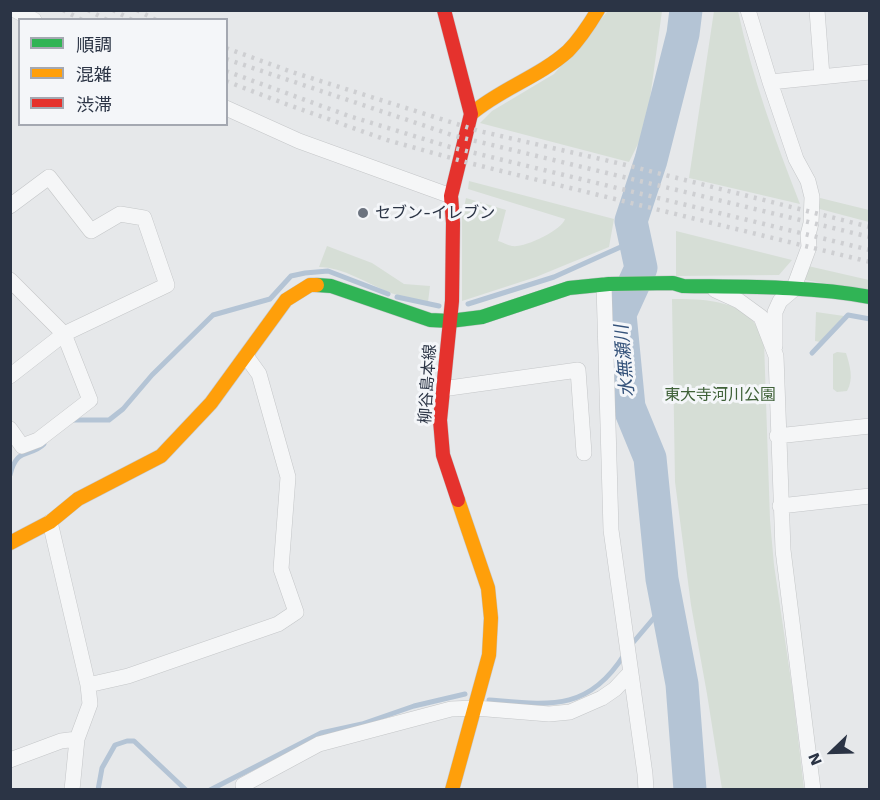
<!DOCTYPE html>
<html>
<head>
<meta charset="utf-8">
<style>
  body { margin:0 }
  #map { position:relative; width:880px; height:800px; overflow:hidden; background:#e6e8ea; font-family:"Work Sans","Noto Sans JP",sans-serif }
  canvas { display:block }
  .frame { position:absolute; inset:0; border:12px solid #2b3445; pointer-events:none }
  .legend { position:absolute; left:18px; top:18px; width:210px; height:108px; box-sizing:border-box; background:#f4f6f9; border:2px solid #a4a8b1; margin:0; padding:8px 10px; list-style:none; font-size:18px; color:#2b3445 }
  .legend li { display:flex; align-items:center; gap:12px; height:30px }
  .legend b { width:30px; border:2px solid #a4a8b1 }
  .north { position:absolute; left:802px; top:722px; width:60px; height:60px; -webkit-text-stroke:4px #f4f6f9; paint-order:stroke; rotate:247deg; font-size:16px; font-weight:700; line-height:24px; text-align:center; color:#2b3445 }
  .north::after { content:''; display:block; margin:auto; width:21px; height:27px; background:#2b3445; clip-path:polygon(50% 0,100% 100%,50% 72%,0 100%) }
</style>
</head>
<body>
<div id="map">
<canvas width="880" height="800"></canvas>
<div class="frame"></div>
<ul class="legend">
<li><b style="height:8px;background:#30b455"></b>順調</li>
<li><b style="height:8px;background:#ff9f0a"></b>混雑</li>
<li><b style="height:8px;background:#e5322d"></b>渋滞</li>
</ul>
<div class="north">N</div>
</div>
<script>
const context = document.querySelector('canvas').getContext('2d');
context.lineJoin = 'round';
function paint(path, color) {
  context.fillStyle = color;
  context.fill(path, 'evenodd');
}
function strokePath(path, color, width, dash) {
  context.strokeStyle = color;
  context.lineWidth = width;
  context.lineCap = dash ? 'butt' : 'round';
  context.setLineDash(dash || []);
  context.stroke(path);
}
function drawText(font, color, halo, rows, align = 'center') {
  context.font = font + ' "Work Sans","Noto Sans JP",sans-serif';
  context.lineWidth = 6;
  context.setLineDash([]);
  context.textBaseline = 'middle';
  context.strokeStyle = halo;
  context.fillStyle = color;
  for (const [text, x, y, turn = 0] of rows) {
    context.save();
    context.translate(x, y);
    context.rotate((+turn || 0) * Math.PI / 180);
    context.textAlign = isNaN(turn) ? turn : align;
    if (halo) context.strokeText(text, 0, 0);
    context.fillText(text, 0, 0);
    context.restore();
  }
}
paint(new Path2D(`
  M608 11H662L646 128 629 162 480 123 492 111 554 74Z
  M714 11H738C752 77 775 140 800 204L689 178Z
  M469 181 614 219 609 247 536 277 462 301V216L466 198 506 210 498 241C502 242 507 245 512 246 524 248 561 231 565 219L468 189Z
  M816 197 869 210V222L816 208Z
  M676 231 792 260 779 275 676 276Z
  M327 246 372 263 404 284 430 286 428 302C416 299 402 297 391 293 368 284 343 267 319 267Z
  M808 266 869 280V291L805 280Z
  M672 299C699 299 739 299 756 325 759 330 761 337 764 342L770 520 774 565 793 694 804 789H722L707 694 691 605 675 482Z
  M816 312 844 316 820 342 815 341Z
  M837 352 846 353C850 366 854 379 847 391L837 392 833 389V354Z`), '#d6ded6');
strokePath(new Path2D(`
  M397 297 439 306
  M468 304 554 277 634 241
  M812 353 848 315 870 319
  M72 420H109L123 409 152 375 213 315 270 299 291 276 305 273 328 271 388 294
  M10 475C17 446 30 458 44 444
  M631 645 659 612 662 579
  M489 700C549 705 588 712 624 655
  M98 790 102 768 115 745 127 741H134L186 790
  M210 790 321 733 362 724 414 706 465 694`), '#b4c4d5', 5);
strokePath(new Path2D(`
  M686 10 683 34 651 160 631 221 641 268 620 314 629 407 650 458 662 579 682 684 690 790`), '#b4c4d5', 33);
const street = new Path2D(`
  M15 10 34 20
  M748 10 770 82 796 159 808 181 812 197 811 223 808 235 809 247 793 290 780 301 775 312V346
  M817 10 822 76
  M770 82 870 72
  M226 108 299 141 451 196
  M10 206 49 177 91 231 120 214 144 218 167 285 64 334 10 376
  M10 280 64 334 90 400 38 440 22 446 10 429
  M604 285 611 530 645 774 646 790
  M715 290 739 301 761 317 776 356 783 550 813 790
  M442 389 578 370 584 453
  M777 436 870 426
  M780 506 870 496
  M50 522 88 685 90 704 77 739 72 790
  M88 685 128 676 278 624 296 612 281 569 288 477 259 374 246 356
  M10 760 61 741 77 739
  M243 785 319 744 451 709 475 708 549 714 570 712 602 698 615 689 630 673`);
const fast = new Path2D(`
  M317 285 331 286 430 320 450 321 482 317 569 288 609 284 673 283 683 286C746 287 808 286 870 297`);
const slow = new Path2D(`
  M471 114C500 89 539 77 568 51 580 39 589 25 598 10
  M10 543 50 522 78 499 161 456 211 403 286 300 310 285H317
  M452 790 489 655 491 618 488 588 458 500`);
const jam = new Path2D(`
  M444 10 471 114 451 196 453 223 452 301 440 420 443 455 458 500`);
strokePath(street, '#c4c6c8', 16);
strokePath(fast, '#c4c6c8', 15);
strokePath(slow, '#c4c6c8', 15);
strokePath(jam, '#c4c6c8', 15);
strokePath(street, '#f5f6f7', 15);
strokePath(fast, '#30b455', 14);
strokePath(slow, '#ff9f0a', 14);
strokePath(jam, '#e5322d', 14);
strokePath(new Path2D(`
  M63 10 82 20
  M88 10 107 20
  M113 10 132 20
  M137 10 156 20
  M226 48 292 72 479 131 622 164 870 227
  M226 59 455 136 870 237
  M226 71 349 116 450 147 870 250
  M226 81 283 103 387 140 469 163 870 262`), '#cecfd2', 4.5, [3, 6]);
for (const [x, y, r, color] of [
  [363,213,6,"#6c737f"]
]) {
  const dot = new Path2D();
  dot.arc(x, y, r, 0, 2 * Math.PI);
  context.fillStyle = color;
  context.fill(dot);
  strokePath(dot, '#f4f6f9', 2);
}
drawText('16px', '#2b3445', '#f4f6f9', [
  ["セブン-イレブン",375,213]
], 'left');
drawText('16px', '#2b3445', '#f4f6f9', [
  ["柳谷島本線",428,384,-86]
]);
drawText('16px', '#3f6138', '#f4f6f9', [
  ["東大寺河川公園",720,395]
]);
drawText('italic 18px', '#34527a', '#f4f6f9', [
  ["水無瀬川",625,361,-95]
]);
</script>
</body>
</html>
